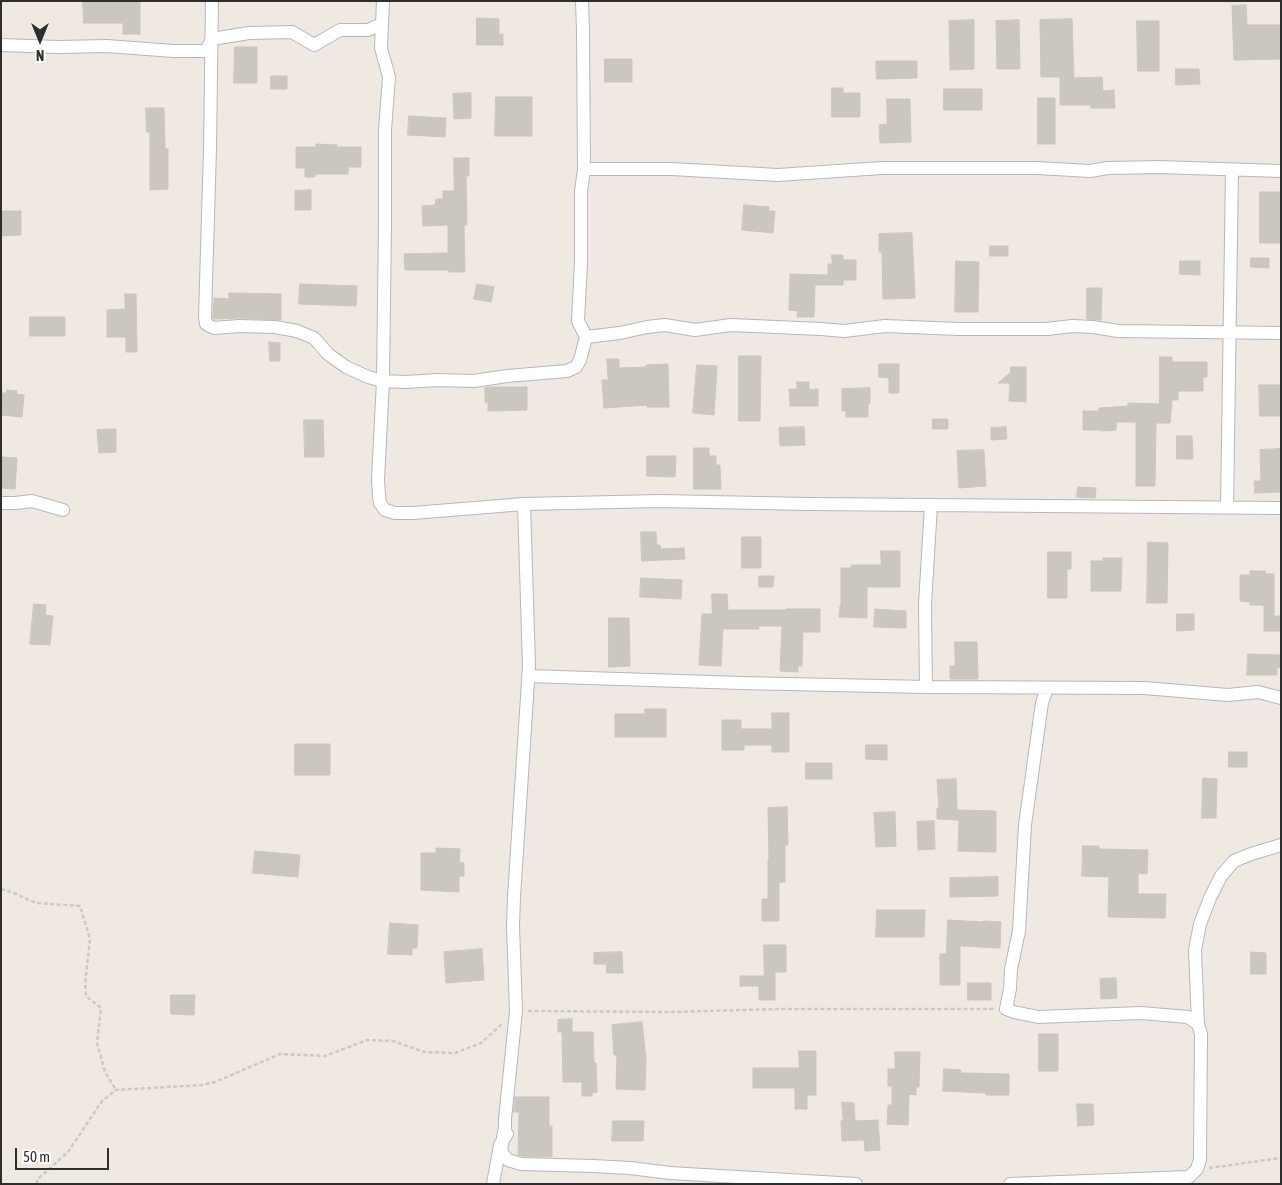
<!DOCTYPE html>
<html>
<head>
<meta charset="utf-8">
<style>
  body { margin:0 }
  #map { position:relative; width:1282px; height:1185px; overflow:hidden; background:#efe9e1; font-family:"Asap Condensed",sans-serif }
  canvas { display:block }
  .frame { position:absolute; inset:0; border:2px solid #2e2e2e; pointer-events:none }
  .north { position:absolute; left:15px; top:15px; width:50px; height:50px; -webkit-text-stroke:4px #fff; paint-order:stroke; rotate:180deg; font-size:14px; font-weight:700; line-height:20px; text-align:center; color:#2e2e2e }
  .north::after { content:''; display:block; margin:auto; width:18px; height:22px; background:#2e2e2e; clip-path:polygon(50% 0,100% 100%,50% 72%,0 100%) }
  .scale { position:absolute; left:15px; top:1148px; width:94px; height:22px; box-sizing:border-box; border:2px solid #2e2e2e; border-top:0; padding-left:6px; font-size:15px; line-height:18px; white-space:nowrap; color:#2e2e2e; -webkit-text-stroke:4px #fff; paint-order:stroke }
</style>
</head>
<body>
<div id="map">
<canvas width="1282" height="1185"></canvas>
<div class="frame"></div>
<div class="north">N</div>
<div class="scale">50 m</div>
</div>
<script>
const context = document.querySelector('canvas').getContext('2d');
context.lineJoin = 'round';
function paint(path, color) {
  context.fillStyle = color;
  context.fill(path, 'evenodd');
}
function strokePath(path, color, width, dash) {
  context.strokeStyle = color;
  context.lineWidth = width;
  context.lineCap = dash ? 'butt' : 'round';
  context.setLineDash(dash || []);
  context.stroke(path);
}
const building = new Path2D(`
  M83 1H140V34H123V23H84Z
  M1246 5 1247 25H1281V59L1234 60 1232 6Z
  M477 18 499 19V34H503V45H477Z
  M1072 19 1074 78 1102 77 1103 91 1114 90 1115 108H1091V105H1060V77H1041L1040 20Z
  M974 20V69L950 70 949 21Z
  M1019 20 1020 69H997L996 21Z
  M1137 21H1159V71H1138Z
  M235 47H257V83H234Z
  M605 59H632V82H605Z
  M876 61H917V78L877 79Z
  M1176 69H1199L1200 84 1176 85Z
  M271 76H287V89H271Z
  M832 88H843V93H860V117H832Z
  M944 89H982V110H944Z
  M471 93V118L454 119 453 94Z
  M496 97H532V136H495Z
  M1038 98H1055V144H1038Z
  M887 99H910L911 142 880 143 879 125 887 124Z
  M146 108H164L165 149H168V189L150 190V132H147Z
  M409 116 446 118 445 137 408 135Z
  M316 144 337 145V147H361V167H348V174H315V177H305V168H296V147H316Z
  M454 158H469V176H466L467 225H464L465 272H449V270H405L404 254 448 253V225L423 226 422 206 435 205 436 199H443V191H454Z
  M311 190V210H295V191Z
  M1260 192H1281V243H1260Z
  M744 205 769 207V211H775L773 233 742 230Z
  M1 211H21V235L1 236Z
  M912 233 915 298 883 299 882 252H879V234Z
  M990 246H1008V256H990Z
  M832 255H843V260H856V280H843V285H815L814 317H797L798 311 789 310 790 274 828 275V264H832Z
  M1251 258H1269V268L1251 267Z
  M956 261 979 262 978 312H955Z
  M1180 261H1200V275L1180 274Z
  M300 284 357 286 356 306 299 304Z
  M477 284 494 287 491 302 474 299Z
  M1087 288H1102L1101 320 1087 319Z
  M229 293 281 294V320L239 318 213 319 214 298 229 299Z
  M125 294H136L137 352H126V337H107V310L125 309Z
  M30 317H65V336H30Z
  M269 342 280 343V361H270Z
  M739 356H761L760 421H739Z
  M1160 357H1172V362H1207V377H1203V391H1178V400H1172L1170 423H1156L1155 486H1136V422H1116V430L1101 431V430H1083V411H1099V408L1128 406V403L1159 404Z
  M607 359H619V368L646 367V365L668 364 669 407H647V405L604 408 602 380H608Z
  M879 364H899V393H889V378L879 377Z
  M697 365 717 366 714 415 693 413Z
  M1011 367H1026V402L1009 401 1010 383H998L1010 373Z
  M797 382H809V390L818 389V406H790L789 389H797Z
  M1259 385H1281V416H1260Z
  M489 387H527V410L488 411V402H485V388Z
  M870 388V403L868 404V417H846V411H842V389Z
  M7 390 17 391 16 394 24 395 22 417 1 415V393H6Z
  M933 419H948V429H933Z
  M304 420H323L324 457H305Z
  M804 427 805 445 780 446 779 428Z
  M1006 427 1007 439 991 440V428Z
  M110 429H116V452L99 453 97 430Z
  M1177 436H1192L1193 459H1177Z
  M694 448H709V456H716V465H720L721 489H694Z
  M1280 449 1281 492 1255 493 1254 481H1261L1260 450Z
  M984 450 986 486 959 488 957 451Z
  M647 456H676L675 477 647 476Z
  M1 457 17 458 15 489 1 488Z
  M1078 487 1096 488 1095 498 1077 497Z
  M641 532H656L657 545H660L661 549 684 548 685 559 642 561Z
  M742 537H761V568H742Z
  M1148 542 1168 543 1167 603H1147Z
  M881 551H900V587H867V618L839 617 840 606H841V568H851V565H881Z
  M1048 552H1071V569H1067V598H1048Z
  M1103 558H1122L1121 591H1091V561H1103Z
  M1250 571H1265L1266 574H1274V616H1281V631H1264V605H1250V602L1240 601V575H1250Z
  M759 576H774L773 587H759Z
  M641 578 682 580 681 599 640 597Z
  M712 594H727L728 610H786V609H820V632H803L802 666H798V672L780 671 782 626H758L759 629H723L721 666 699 665 702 614H712Z
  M34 604 46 605 45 615 53 616 50 645 30 644Z
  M875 609 906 611V628L874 627Z
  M1177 614H1194V630L1177 631Z
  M609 618H629L630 666 609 667Z
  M955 642H977L978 679H950V666H955Z
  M1248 654 1281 655V668L1277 667V675H1247Z
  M645 709H666V737H615V714H645Z
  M772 713H789V752H772V745H744V750H722V720H741V729H772Z
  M295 744H330V775H295Z
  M866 745H887V760L866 759Z
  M1229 752H1247V767H1229Z
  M806 763H832V779H806Z
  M1203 778 1217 779 1216 818H1202Z
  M956 779 957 810 996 811V852L958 851 959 820 937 819V808H939L937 780Z
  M787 807 788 845H785V882H779V921H762V899H768V859H769L768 808Z
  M895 812 896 846 876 847 874 813Z
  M934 821 935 849 918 850 917 822Z
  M1083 846H1099V849L1148 850 1147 874 1138 873V894H1166L1165 918 1108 917 1109 877 1082 876Z
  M436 848 460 849 459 862 464 863V876H459V892L421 890V853H436Z
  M255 851 300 855 298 877 253 873Z
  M998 877V896L950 897V878Z
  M877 910H925L924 937H876Z
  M948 920 982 922 983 921 1001 922 1000 948 960 946V985H940V954H946Z
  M390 923 418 925 417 948H412V955L388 954Z
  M764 945H786V972H775V1000H759V986H740V976H764Z
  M482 949 484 980 446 983 444 952Z
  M622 952 623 973H607L606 964H594V953Z
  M1251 952 1266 953V974H1251Z
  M1116 978 1117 998 1101 999 1100 979Z
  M968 983H991V1000H968Z
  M171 995H195L194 1015 171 1014Z
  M572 1019V1032H593L594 1063H596L597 1092 592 1093V1096H582V1082H563L562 1032H558V1020Z
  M642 1022 646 1059 645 1090 616 1089 617 1055H614L612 1025Z
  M1039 1034H1058V1071H1039Z
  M799 1051H816V1095H807V1109H795V1088H753V1068H799Z
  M895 1052H920L919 1087H916V1095L909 1094 908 1125 887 1124 888 1105H892V1086H888V1069H895Z
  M944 1069 961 1070 960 1073 1009 1074V1095H986V1093L943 1091Z
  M515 1097H549V1126H552V1157L522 1156 518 1155 519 1112H514Z
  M842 1102 854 1103 855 1121 878 1120 880 1150 865 1151 864 1140 842 1141 841 1121H843Z
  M1077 1104H1093L1094 1125 1078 1126Z
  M613 1121H644L643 1141H612Z`);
paint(building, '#cbc7bf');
strokePath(building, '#cbc5ba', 1);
const minor = new Path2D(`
  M212 1 210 149 205 317 206 324 214 328 239 326 275 327 297 331 314 338 328 354 346 367 368 377 383 381 405 382 438 380 474 381 507 376 567 371 576 367 580 360 586 337 578 321 581 263V192L584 169 583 30 582 1
  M383 1 381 48 389 77 385 130V223L383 381 378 479 379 496 380 503 385 510 395 513H413L524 504 660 501 810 504 1281 508
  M1 45 58 47 107 46 173 51H206L212 39 249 33 292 32 314 45 340 30H368L382 24
  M584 169H671L778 175 882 168H1037L1090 171 1108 168 1159 167 1281 171
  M586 337 620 333 647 327 665 325 695 330 731 325 821 329 844 331 885 326 959 329H1047L1072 326 1093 327 1118 331 1281 333
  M1 503H15L32 501 63 510
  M1227 508 1232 170
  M528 676 741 683 926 687 1144 688 1228 695 1258 692 1281 698
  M926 687 925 604 931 505
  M1198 1024 1195 950 1200 924 1210 898 1221 876 1234 861 1251 854 1281 845
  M502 1144 501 1152 508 1160 521 1164 593 1166 630 1168 670 1173 856 1184
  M493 1184 500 1145 503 1140 507 1134 503 1137 505 1128V1119L516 1011 513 926 514 897 529 666 524 504
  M1010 1184 1189 1177 1197 1169 1200 1159 1201 1034 1198 1024 1188 1017 1141 1013 1038 1017 1014 1012 1006 1009 1010 989 1011 969 1019 931 1025 825 1042 703 1047 688`);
strokePath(minor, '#b4b7c1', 14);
strokePath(new Path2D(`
  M1 889 14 893 36 903 80 906 90 939 85 984 86 996 101 1008 97 1043 105 1072 116 1090
  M528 1011 671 1012 781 1009H995
  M1209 1168 1281 1158
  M36 1184 39 1178 68 1152 102 1101 116 1090 202 1085 215 1082 280 1054 325 1056 367 1040 393 1041 424 1052 455 1053 481 1043 502 1024`), '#c9c9c9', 2.5, [4, 2.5]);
strokePath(minor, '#fff', 12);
</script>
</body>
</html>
